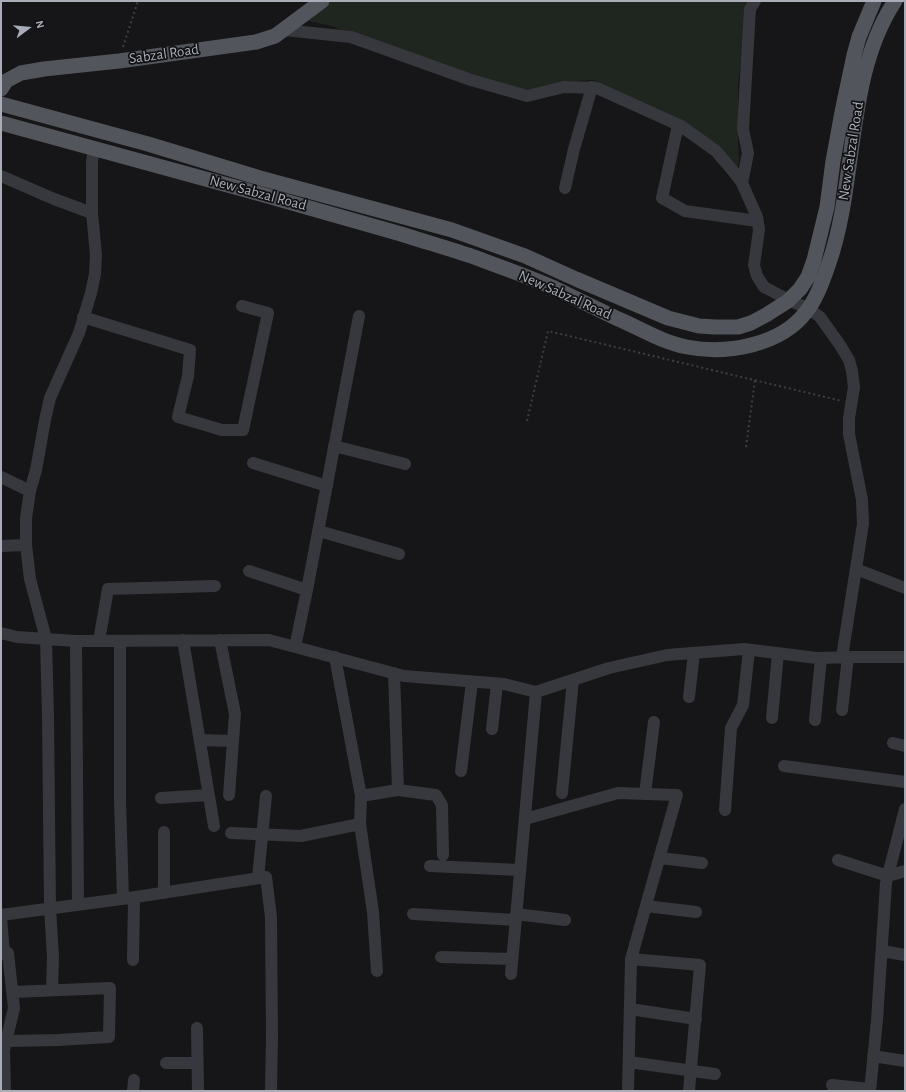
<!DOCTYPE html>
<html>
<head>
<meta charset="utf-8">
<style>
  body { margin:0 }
  #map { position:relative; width:906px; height:1092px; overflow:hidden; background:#161618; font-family:"Alegreya Sans",sans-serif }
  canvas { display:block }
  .frame { position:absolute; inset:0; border:2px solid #a8adb8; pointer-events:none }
  .north { position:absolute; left:8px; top:8px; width:40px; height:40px; -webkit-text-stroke:3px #111113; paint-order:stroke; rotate:74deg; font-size:11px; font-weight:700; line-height:16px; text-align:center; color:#a8adb8 }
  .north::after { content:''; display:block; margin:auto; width:14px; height:18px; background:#a8adb8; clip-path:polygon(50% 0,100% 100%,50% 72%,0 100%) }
</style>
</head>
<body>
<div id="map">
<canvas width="906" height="1092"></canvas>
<div class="frame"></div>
<div class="north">N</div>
</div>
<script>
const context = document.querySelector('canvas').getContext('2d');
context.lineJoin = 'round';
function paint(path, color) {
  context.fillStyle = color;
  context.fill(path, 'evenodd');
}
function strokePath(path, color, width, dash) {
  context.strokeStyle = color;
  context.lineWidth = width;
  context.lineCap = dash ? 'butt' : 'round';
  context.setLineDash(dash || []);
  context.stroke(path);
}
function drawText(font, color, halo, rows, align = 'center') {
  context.font = font + ' "Alegreya Sans",sans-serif';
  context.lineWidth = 3.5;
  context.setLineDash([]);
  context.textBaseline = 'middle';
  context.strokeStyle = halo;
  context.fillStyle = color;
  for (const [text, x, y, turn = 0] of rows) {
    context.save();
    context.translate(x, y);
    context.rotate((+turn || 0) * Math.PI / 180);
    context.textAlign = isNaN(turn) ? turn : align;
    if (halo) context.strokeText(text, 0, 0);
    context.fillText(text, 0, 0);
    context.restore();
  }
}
paint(new Path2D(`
  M323 1H751L748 7 738 86V138L739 164 736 171 720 150 611 88 593 80 561 82 522 91 412 55 331 26 301 19Z`), '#1e261f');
strokePath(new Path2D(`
  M123 47 138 1
  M527 421 548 331 842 401
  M746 447 755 380`), '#3d3f44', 2, [2, 3]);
strokePath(new Path2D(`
  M755 1 750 9 743 129 748 153 742 183 757 217 759 230 754 265 757 276 764 287 789 300 809 309 820 317 840 345 849 360 852 371 854 387 849 418V434L862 500 863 524 842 657
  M284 30 351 37 471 80 527 96 564 87 597 88 681 126 716 151 733 171 742 183
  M678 125 662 198 685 211 757 221
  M1 176 54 199 92 213
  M565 188 574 149 592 87
  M83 317 190 350 188 376 178 417 222 430H243L268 313 242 306
  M334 446 405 464
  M253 463 327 486
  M1 477 30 491
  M319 531 399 554
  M1 546 26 545
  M856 569 905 588
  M249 571 307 590
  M1 633 17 637 76 641 269 640 404 676 504 684 536 692 609 668 667 655 744 649 817 658 852 657H905
  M183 640 214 826
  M220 640 235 714 229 795
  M76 641 78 905
  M99 641 108 589 215 586
  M120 641V800L123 899
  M295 647 307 590 359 316
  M335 657 361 796 360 824 373 912 377 971
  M394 673 398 790
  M689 697 694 653
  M842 710 848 657
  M772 718 778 653
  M815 720 821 658
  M492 729 497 684
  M200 740 233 741
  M893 743 905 746
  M784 766 905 782
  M461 771 472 682
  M562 793 573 680
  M645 794 654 722
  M361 796 398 790 436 795 442 805 443 855
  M161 798 209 795
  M725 810 731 728 743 705 749 650
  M525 819 618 793 677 795 631 959 628 1091
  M164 832V893
  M231 833 301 836 360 824
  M660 858 702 863
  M838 860 888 876 905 871
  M430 866 520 870
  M258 878 266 796
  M646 906 696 912
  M413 914 516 920
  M516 914 565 920
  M1 915 129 898 266 877 271 917 272 1036 271 1091
  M1 917 4 954
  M882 951 905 955
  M1 954 8 953 14 1008 4 1050 5 1091
  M441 957 512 959
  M631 959 700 965 689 1091
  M133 960 134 898
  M511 974 536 692
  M52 990 53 957 50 908 48 716 46 639 30 579 26 545V518L30 491 36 470 45 420 50 398 79 333 91 293 95 274 96 255 92 213V162L94 148
  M630 1009 696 1019
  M197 1028 198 1091
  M6 1041 58 1040 109 1037 110 988 13 992
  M873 1056 905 1061
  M629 1062 715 1074
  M166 1063H197
  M832 1085 870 1089
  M133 1091 134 1080
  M870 1091 877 1020 886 883 905 809`), '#37383d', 12);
strokePath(new Path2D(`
  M1 89 6 81 21 73 44 69 119 61 256 42 275 36 322 1
  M1 104 148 144 260 178 452 230 525 256 576 279 668 318 699 326 715 327H738L751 323 766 315 788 301 800 289 808 277 814 260 827 207 833 161 842 112 854 55 859 37 874 1
  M1 123C89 147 176 171 264 195 310 208 355 221 401 234 426 242 450 249 474 257 500 267 527 276 552 287 573 297 595 308 616 318 640 328 661 342 687 347 727 355 781 345 806 312 817 298 823 280 829 263 858 179 845 77 895 1`), '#53555c', 15);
drawText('15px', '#a8adb8', '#111113', [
  ["Sabzal Road",164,54,-8],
  ["New Sabzal Road",851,151,-81],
  ["New Sabzal Road",258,193,15],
  ["New Sabzal Road",565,295,24]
]);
</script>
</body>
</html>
